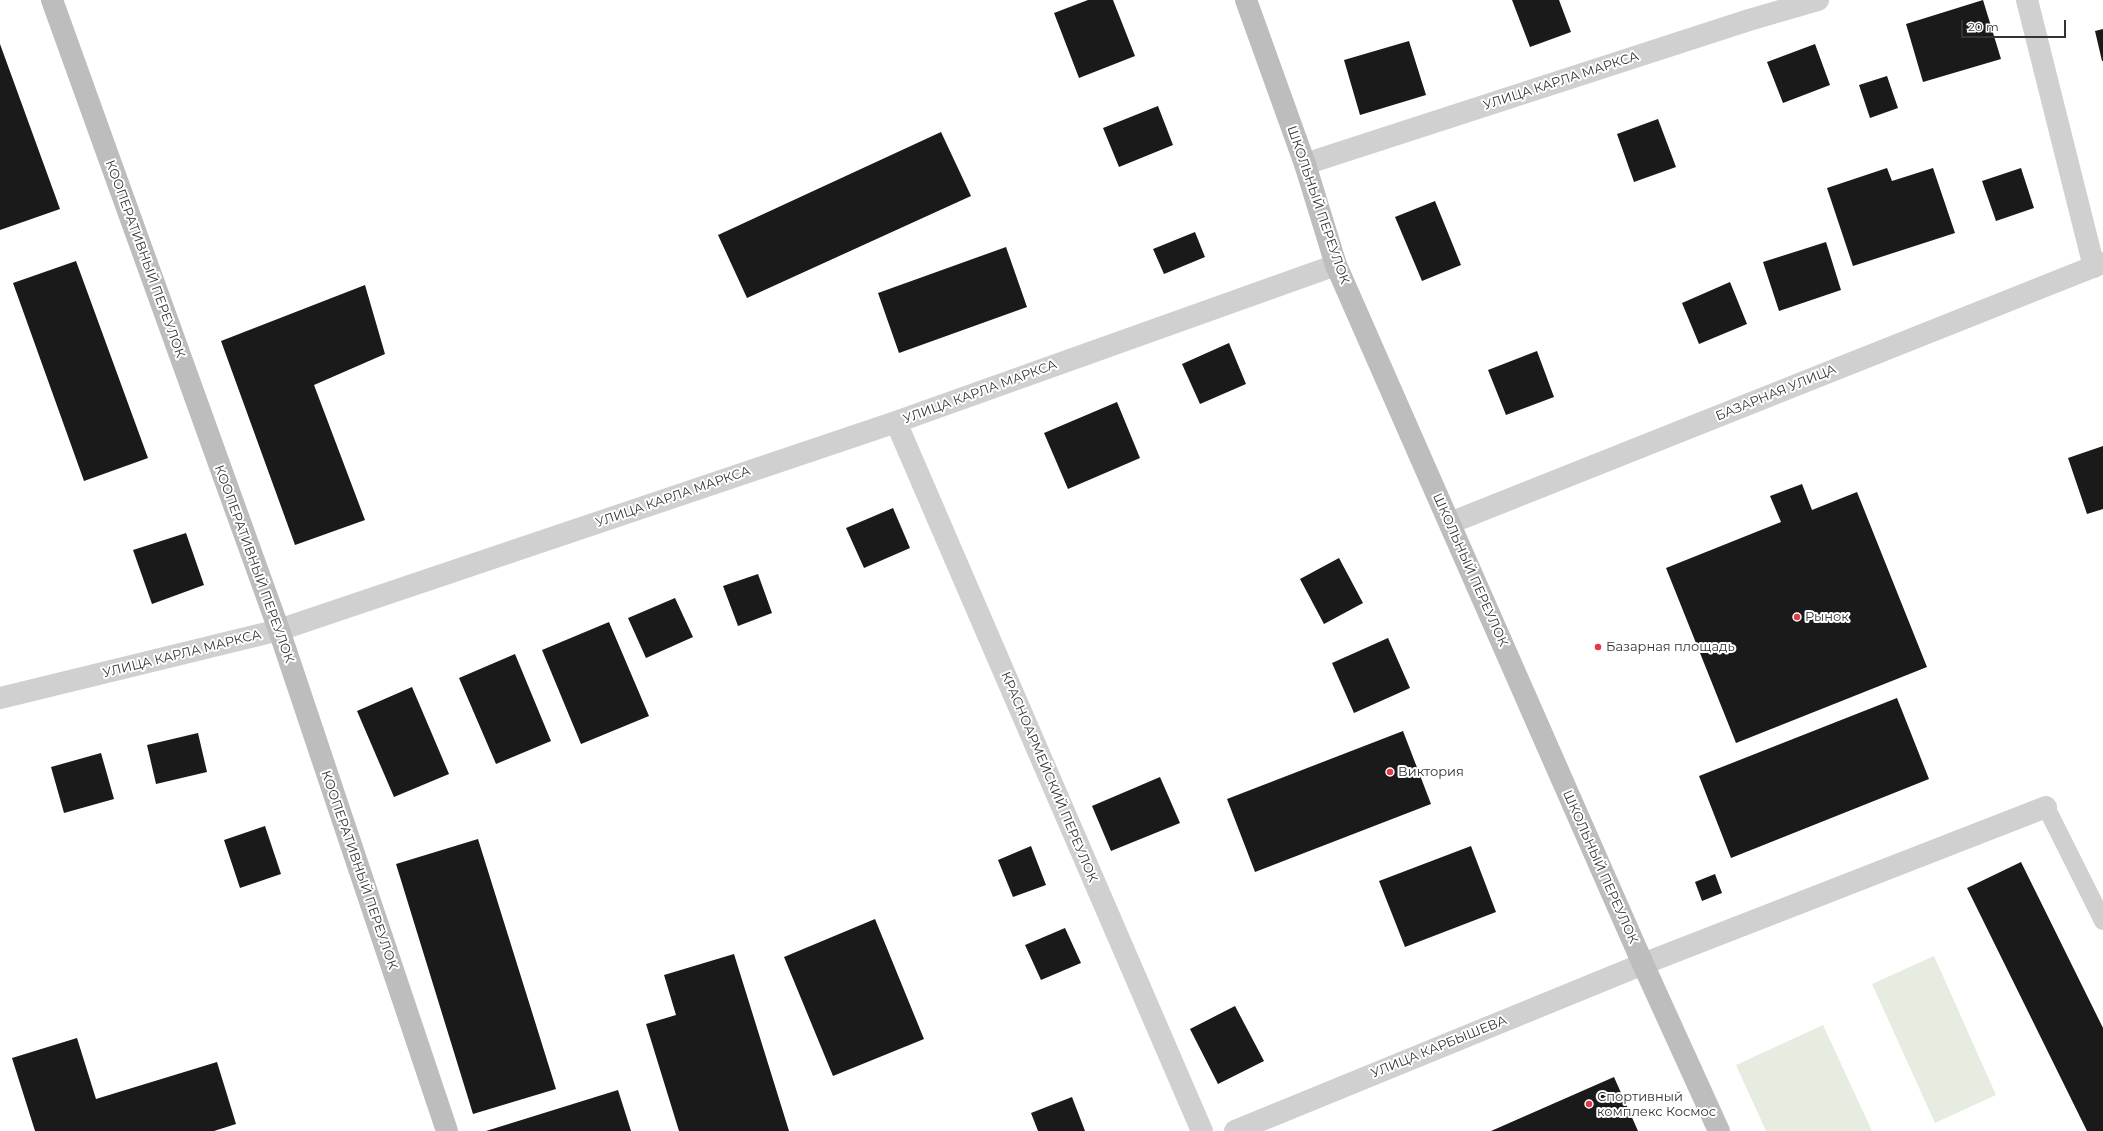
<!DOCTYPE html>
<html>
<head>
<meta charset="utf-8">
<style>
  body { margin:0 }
  #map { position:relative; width:2103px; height:1131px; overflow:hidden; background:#fff; font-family:Montserrat,sans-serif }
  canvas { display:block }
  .scale { position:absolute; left:1961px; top:20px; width:105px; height:18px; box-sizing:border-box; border:2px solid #333; border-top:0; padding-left:5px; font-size:12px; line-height:14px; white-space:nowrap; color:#333; -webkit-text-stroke:3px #fff; paint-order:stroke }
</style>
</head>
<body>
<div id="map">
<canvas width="2103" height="1131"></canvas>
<div class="scale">20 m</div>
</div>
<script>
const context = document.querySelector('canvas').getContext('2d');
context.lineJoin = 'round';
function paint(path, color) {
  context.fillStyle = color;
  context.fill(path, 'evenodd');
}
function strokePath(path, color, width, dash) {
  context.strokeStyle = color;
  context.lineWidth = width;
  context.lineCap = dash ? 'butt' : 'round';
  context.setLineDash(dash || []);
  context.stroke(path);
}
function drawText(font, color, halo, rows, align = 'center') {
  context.font = font + ' Montserrat,sans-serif';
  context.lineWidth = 4;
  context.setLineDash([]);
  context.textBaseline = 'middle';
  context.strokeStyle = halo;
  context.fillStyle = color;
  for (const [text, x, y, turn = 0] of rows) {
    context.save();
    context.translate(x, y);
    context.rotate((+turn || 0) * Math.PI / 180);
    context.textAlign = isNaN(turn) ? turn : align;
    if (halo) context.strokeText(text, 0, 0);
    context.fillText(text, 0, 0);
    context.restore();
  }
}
paint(new Path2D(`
  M1934 956 1996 1095 1935 1123 1872 984Z
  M1823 1025 1872 1131H1766L1736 1065Z`), '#e6ecdf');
paint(new Path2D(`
  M1088 0H1113L1135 56 1079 78 1054 13Z
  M1512 0H1559L1571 32 1530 47Z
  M1983 0 2001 59 1923 82 1906 24Z
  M2103 29V61H2102L2095 31Z
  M1409 41 1426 95 1360 115 1344 60Z
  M0 44 60 209 0 230Z
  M1815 44 1830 85 1783 103 1767 62Z
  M1887 76 1898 108 1870 118 1859 85Z
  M1158 106 1173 145 1119 167 1103 128Z
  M1658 119 1676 167 1634 182 1617 134Z
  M941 132 971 196 747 298 718 235Z
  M1887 168 1892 181 1933 168 1955 233 1853 266 1827 188Z
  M2021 168 2034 208 1996 221 1982 181Z
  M1435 201 1461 265 1422 281 1395 217Z
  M1195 232 1205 257 1164 274 1153 249Z
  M1826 242 1841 290 1779 311 1763 262Z
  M1006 247 1027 307 899 353 878 293Z
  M76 261 148 458 84 481 13 283Z
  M1730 282 1747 324 1699 344 1682 303Z
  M365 285 385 354 314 385 365 520 295 545 221 341Z
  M1229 343 1246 384 1200 404 1182 364Z
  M1537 351 1554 397 1506 415 1488 370Z
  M1117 402 1140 458 1068 489 1044 433Z
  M2103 446V509L2087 514 2068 458Z
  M1802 484 1812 510 1857 492 1927 667 1736 743 1666 568 1781 522 1770 496Z
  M893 508 910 548 864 568 846 528Z
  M186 533 204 585 152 604 133 550Z
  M1339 558 1363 603 1324 624 1300 579Z
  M758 574 772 613 738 626 723 586Z
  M675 598 693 637 646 658 628 618Z
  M609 622 649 716 581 744 542 650Z
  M1388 638 1410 688 1354 713 1332 663Z
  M515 654 551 741 496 764 459 678Z
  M412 687 449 774 394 797 357 711Z
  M1897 698 1929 779 1731 858 1699 776Z
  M1403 731 1431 804 1255 872 1227 799Z
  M198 733 207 772 156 784 147 745Z
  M101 753 114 799 64 813 51 767Z
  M1160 777 1180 823 1111 851 1092 806Z
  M265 826 281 874 240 888 224 840Z
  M478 839 556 1089 473 1114 396 864Z
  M1031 846 1046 885 1013 897 998 860Z
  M1471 846 1496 912 1405 947 1379 881Z
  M2021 862 2103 1028V1131H2087L1967 888Z
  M1715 874 1722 893 1702 901 1695 882Z
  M875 919 924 1039 833 1076 784 957Z
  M1065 928 1081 963 1041 980 1025 945Z
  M734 954 789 1131H679L646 1024 676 1015 664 975Z
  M1235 1006 1264 1061 1218 1084 1190 1029Z
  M77 1038 96 1099 217 1062 236 1124 214 1131H35L12 1058Z
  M1614 1077 1638 1131H1491Z
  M618 1090 631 1131H486Z
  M1072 1097 1085 1131H1038L1031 1113Z`), '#1a1a1a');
strokePath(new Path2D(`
  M2046 807 2103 921`), '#d0d0d0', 18);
strokePath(new Path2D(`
  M2027 0 2094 267
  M1305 164 1749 20 1818 0
  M896 422 1202 1131
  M1450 523 2103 263
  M0 698 279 630 896 422 1336 265
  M1235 1131 1643 964 2046 807`), '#d0d0d0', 22);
strokePath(new Path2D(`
  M52 0 279 630 447 1131
  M1246 0 1305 164 1336 265 1643 964 1719 1131`), '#bdbdbd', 22);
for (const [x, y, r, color] of [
  [1797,617,4,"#e63946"],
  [1598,647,4,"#e63946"],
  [1390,772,4,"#e63946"],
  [1589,1104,4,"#e63946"]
]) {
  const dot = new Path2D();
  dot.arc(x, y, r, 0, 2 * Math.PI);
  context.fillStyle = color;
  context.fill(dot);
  strokePath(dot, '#fff', 1.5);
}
drawText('13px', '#333', '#fff', [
  ["УЛИЦА КАРЛА МАРКСА",1561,81,-18],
  ["ШКОЛЬНЫЙ ПЕРЕУЛОК",1318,205,71],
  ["КООПЕРАТИВНЫЙ ПЕРЕУЛОК",145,259,70],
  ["УЛИЦА КАРЛА МАРКСА",980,392,-20],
  ["БАЗАРНАЯ УЛИЦА",1776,393,-22],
  ["УЛИЦА КАРЛА МАРКСА",673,497,-19],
  ["КООПЕРАТИВНЫЙ ПЕРЕУЛОК",254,564,70],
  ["ШКОЛЬНЫЙ ПЕРЕУЛОК",1470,570,66],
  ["УЛИЦА КАРЛА МАРКСА",182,654,-14],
  ["КРАСНОАРМЕЙСКИЙ ПЕРЕУЛОК",1049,777,67],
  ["ШКОЛЬНЫЙ ПЕРЕУЛОК",1600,867,66],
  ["КООПЕРАТИВНЫЙ ПЕРЕУЛОК",359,870,71],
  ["УЛИЦА КАРБЫШЕВА",1439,1047,-22]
]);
drawText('13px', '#333', '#fff', [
  ["Рынок",1805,617],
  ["Базарная площадь",1606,647],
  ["Виктория",1398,772],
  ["Спортивный",1597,1097],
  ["комплекс Космос",1597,1112]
], 'left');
</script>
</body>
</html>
